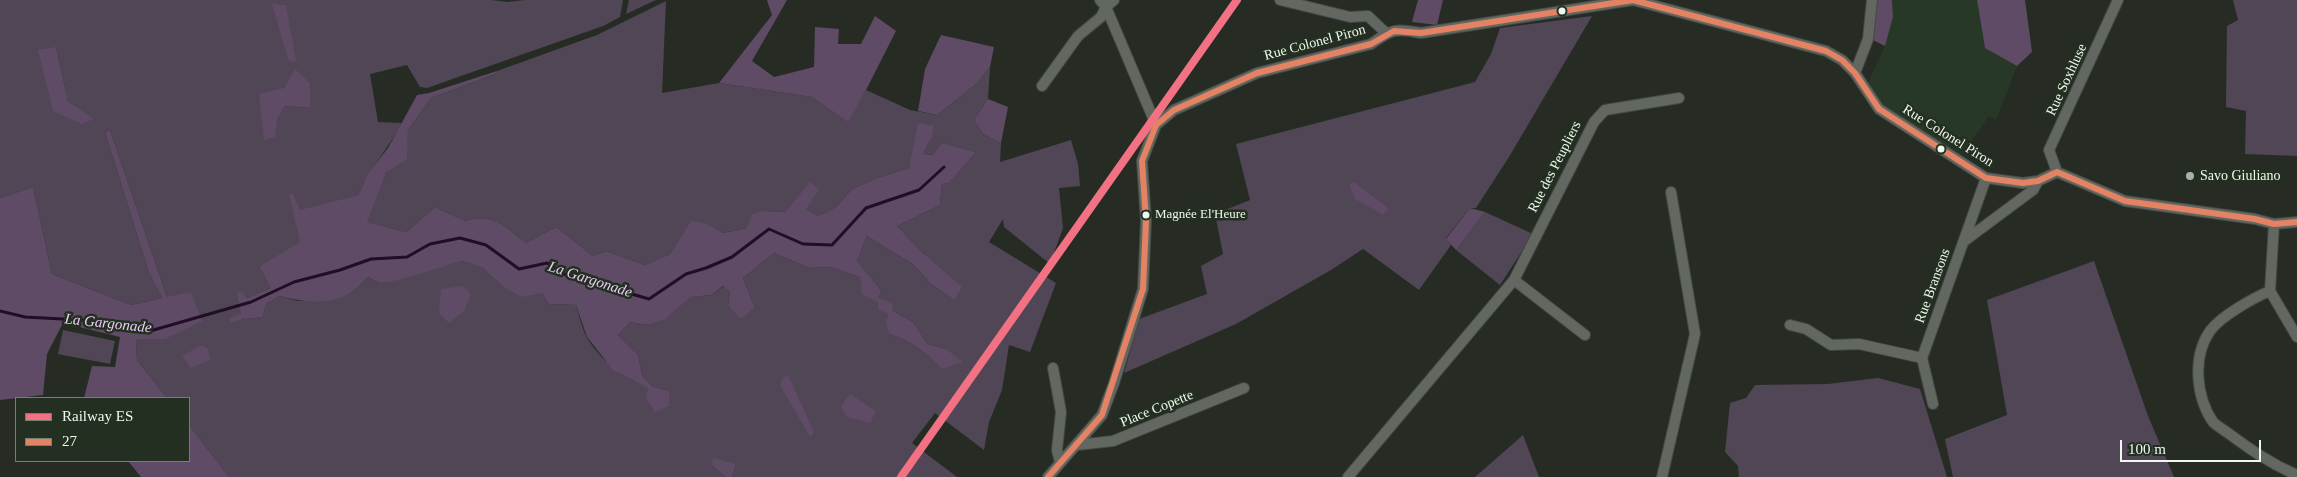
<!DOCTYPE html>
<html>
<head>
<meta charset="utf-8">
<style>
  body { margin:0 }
  #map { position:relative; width:2297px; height:477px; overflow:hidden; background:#262c24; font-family:"Times New Roman",serif }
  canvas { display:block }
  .legend { position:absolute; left:15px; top:397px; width:175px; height:65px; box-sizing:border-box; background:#233021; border:1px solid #758073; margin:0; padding:6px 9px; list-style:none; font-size:15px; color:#eff8ee }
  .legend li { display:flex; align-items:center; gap:10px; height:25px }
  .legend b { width:25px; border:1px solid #758073 }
  .scale { position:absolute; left:2120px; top:440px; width:141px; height:22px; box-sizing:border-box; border:2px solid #eff8ee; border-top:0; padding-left:6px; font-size:15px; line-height:18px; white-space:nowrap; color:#eff8ee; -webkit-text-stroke:4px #233021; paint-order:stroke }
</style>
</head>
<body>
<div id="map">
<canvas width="2297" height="477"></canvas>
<ul class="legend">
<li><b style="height:6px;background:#f27284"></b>Railway ES</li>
<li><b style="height:6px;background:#e48264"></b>27</li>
</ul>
<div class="scale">100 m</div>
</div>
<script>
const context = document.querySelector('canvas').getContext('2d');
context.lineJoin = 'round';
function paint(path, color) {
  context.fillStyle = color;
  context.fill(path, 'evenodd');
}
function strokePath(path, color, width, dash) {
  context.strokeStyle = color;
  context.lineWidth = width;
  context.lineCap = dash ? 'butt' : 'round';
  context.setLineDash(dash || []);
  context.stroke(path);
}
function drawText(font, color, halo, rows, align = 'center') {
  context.font = font + ' "Times New Roman",serif';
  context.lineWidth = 5;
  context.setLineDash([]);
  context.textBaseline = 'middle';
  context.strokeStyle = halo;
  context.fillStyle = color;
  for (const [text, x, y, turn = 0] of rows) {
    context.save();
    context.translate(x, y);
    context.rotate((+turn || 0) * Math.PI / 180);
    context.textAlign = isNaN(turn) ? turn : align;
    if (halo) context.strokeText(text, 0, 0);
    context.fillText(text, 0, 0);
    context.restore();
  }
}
paint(new Path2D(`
  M1892 0H1977L1985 48 2017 66 1996 120 1989 116 1962 154 1889 114 1868 83 1885 46 1893 17Z`), '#283827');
paint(new Path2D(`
  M0 0H491L507 2 525 0H623L620 17 603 26 427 88 420 87 407 65 370 74 378 122 402 123C388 149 370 168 358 195L300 211 293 193 301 242 259 266 270 288 247 298 241 313 232 323 244 319 263 317 266 304 279 296 298 301 345 295 368 277 380 283 462 261 483 268 503 287 542 293 549 304 576 305C579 315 582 328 587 338 606 368 634 386 669 391L652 386 642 375 638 355 618 335 630 322 648 325 663 320 691 297 712 295 724 286 730 292 728 306 741 318 755 308 743 278 774 253 809 268 830 267 860 277 888 314 889 334C911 341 926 352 942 368L946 349 928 344 913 322 893 311 879 298 881 290 857 261 867 236 914 265 930 283 954 300 924 254 897 226 940 205 942 184 949 183 976 152 942 143 932 155 923 154 932 137 909 168 877 178 852 189 836 207 818 216 806 209 810 183 785 212 763 211 747 228 723 233 706 223 691 222 670 254 645 265 606 251 593 256 556 227 526 243C505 226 493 213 465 221L435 207 406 232 366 222 386 173 406 159 408 130 431 98 495 74 497 71 597 35 666 1 662 93 719 83 812 97 847 121 866 90 910 110 937 115 975 85 990 67 988 99 974 120 983 134 1001 143 1000 162 1071 140 1078 164 1080 186 1059 188 1063 228 1050 264 1004 227 1003 219 989 242 1056 283 1030 352 1009 345 1002 390 989 422 984 450 935 413 912 443 957 477H732L736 464 712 465 725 477H229L189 425V398H167L137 360 136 339H165L167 297 110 130 105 132 149 273 162 298 131 305 52 274 33 187 0 198ZM56 47 68 101 93 119 53 111ZM295 70 309 108 285 106 277 120 284 88Z
  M629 0H656L626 14Z
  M2233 0H2297V156L2245 154 2246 111 2226 107 2227 26 2238 20Z
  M1592 16 1509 157 1476 208H1470L1446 238 1451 245 1419 290 1363 249 1331 270 1236 324 1124 373 1139 319 1207 294 1201 266 1223 254 1215 214 1250 200 1236 144 1475 82 1491 54 1500 28Z
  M1485 212 1533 234 1500 285 1456 250Z
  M2094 261 2148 416 2174 477H1953L1945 439 2007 415 1987 300Z
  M63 330 115 341 110 364 58 354Z
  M1878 378 1920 389 1947 477H1739L1738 466 1725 452 1730 403 1746 398 1755 385 1828 384Z
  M1523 435 1539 477H1475Z`), '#514655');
paint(new Path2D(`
  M767 0H787L752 61 774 77 814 67 815 27 839 29 838 44H861L875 16 896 31 866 90 848 122 812 97 719 83 772 15Z
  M1418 0H1443L1437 25 1412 22Z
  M1877 0H1892L1893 17 1885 46 1871 39Z
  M1977 0H2025L2032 52 2017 66 1985 48Z
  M272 4 286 5 296 61 293 62 288 59Z
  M941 35 994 47 990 67 975 85 937 115 918 111 925 69Z
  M56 47 68 101 94 119 82 124 53 111 38 50Z
  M295 69 310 83V108L285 106 277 120 275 137 264 140 259 94 284 88Z
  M497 71 495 74 431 98 408 130 407 159 386 173 367 222 406 232 435 207 465 221C493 213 505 226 526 243L556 227 593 256 606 251 645 265 670 254 691 221 706 223 723 233 747 228 752 214 763 211 785 212 810 182 819 189 806 209 818 216 836 207 852 189 877 178 909 168 918 123 934 126 932 137 923 154 932 155 942 143 976 152 949 183 942 184 940 205 897 226 924 254 962 287 954 300 930 283 914 265 867 236 857 261 881 290 879 298 892 303 893 311 913 322 928 344 946 349 963 362 942 369C926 352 911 341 889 334L886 322 888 314 878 309V302L862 294 860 277 830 267 809 268 774 253 743 278 755 308 741 319 728 306 730 292 723 286 712 295 691 297 664 320 648 325 630 322 618 335 638 355 642 375 652 386 669 391V406L655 412 646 398 648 388 613 370 587 337 576 305 549 304 542 293 522 297 503 287 483 268 462 261 399 280 380 283 368 277C361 283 354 291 346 295 326 306 299 301 279 296L266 304 263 317 244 319 232 323 229 319 241 313 237 292H242L247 298 270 288 259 266 300 242 289 194 293 193 300 210 358 195 368 174 388 148 417 95 429 93Z
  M988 99 1008 107 1001 143 983 134 974 120Z
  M110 130 167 297 191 292 202 321 165 339H136L137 360 167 398H84L92 366 115 367 120 337 63 323 47 354 43 395 0 400V198L33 187 52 274 131 305 162 298 149 273 105 132Z
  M1354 182 1388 208 1384 215 1355 199 1349 184Z
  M1470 208 1485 212 1456 250 1446 239Z
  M463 286 471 294 464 311 449 323 439 313 441 289Z
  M202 345 208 349 210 360 191 368 182 356Z
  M788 375 814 432 810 437 780 385 783 378Z
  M850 394 876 411 870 423 847 417 841 406Z
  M189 425 229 477H141L128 461H189Z
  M713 458 736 464 732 477H725L712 465Z`), '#5f4b65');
strokePath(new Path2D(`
  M0 311 25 317 81 320 150 331 251 302 294 282 340 270 371 259 407 257 430 244 460 238 486 245 519 269 547 263 566 275 649 299 686 274 706 268 732 257 769 229 803 244 832 245 866 208 919 190 944 167`), '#210e26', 3);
const street = new Path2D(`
  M1100 0 1106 7 1156 125
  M1280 0 1350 17 1368 16 1386 33
  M1855 73 1868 39 1872 0
  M1042 86 1078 36 1101 17 1106 7 1114 0
  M2057 172 2049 150 2118 0
  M1963 242 2033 190 2038 181
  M1514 280 1585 335
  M2270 291C2253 298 2221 316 2210 331 2192 357 2196 397 2213 422 2217 426 2224 430 2228 433 2251 450 2271 464 2297 475
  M2270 291 2274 224
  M2270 291 2297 337
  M1790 325 1806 329 1831 345 1859 344 1922 358
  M1053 368 1061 412 1057 450 1060 462
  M1933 404 1922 358 1986 178
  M1077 445 1113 441 1244 388
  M1048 477 1102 415 1114 383 1143 289 1146 221 1142 161 1156 125 1174 110 1257 73 1371 44C1392 29 1396 28 1421 33L1633 0 1826 51 1842 60 1855 73 1879 109 1986 178 2023 183 2038 181 2057 172 2125 201 2255 219 2274 224 2297 222
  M1348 477 1514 280 1594 122 1605 110 1679 98
  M1662 477 1695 334 1671 192`);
strokePath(street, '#444a43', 12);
strokePath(street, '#626761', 10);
strokePath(new Path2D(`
  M1048 477 1102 415 1143 289 1146 221 1142 161 1156 125 1174 110 1257 73 1371 44 1394 31 1421 33 1633 0 1826 51 1842 60 1855 73 1879 109 1986 178 2023 183 2038 181 2057 172 2125 201 2255 219 2274 224 2297 222`), '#e48264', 6);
strokePath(new Path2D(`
  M901 477 1237 0`), '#f27284', 8);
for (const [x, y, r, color] of [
  [1562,11,4.5,"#eff8ee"],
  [1941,149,4.5,"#eff8ee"],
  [2190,176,5,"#a9b1a7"],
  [1146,215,4.5,"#eff8ee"]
]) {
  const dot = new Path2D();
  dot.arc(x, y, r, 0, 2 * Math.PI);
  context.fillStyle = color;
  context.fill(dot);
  strokePath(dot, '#233021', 2);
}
drawText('13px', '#eff8ee', '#233021', [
  ["Magnée El'Heure",1155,215]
], 'left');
drawText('14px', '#eff8ee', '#233021', [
  ["Rue Colonel Piron",1315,43,-15],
  ["Rue Soxhluse",2067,80,-65],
  ["Rue Colonel Piron",1948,136,32],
  ["Rue des Peupliers",1555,167,-63],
  ["Rue Bransons",1933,286,-70],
  ["Place Copette",1157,409,-22]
]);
drawText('14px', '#eff8ee', '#233021', [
  ["Savo Giuliano",2200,176]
], 'left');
drawText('italic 15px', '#eeccf8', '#233021', [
  ["La Gargonade",590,280,18],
  ["La Gargonade",108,324,6]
]);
</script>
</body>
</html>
